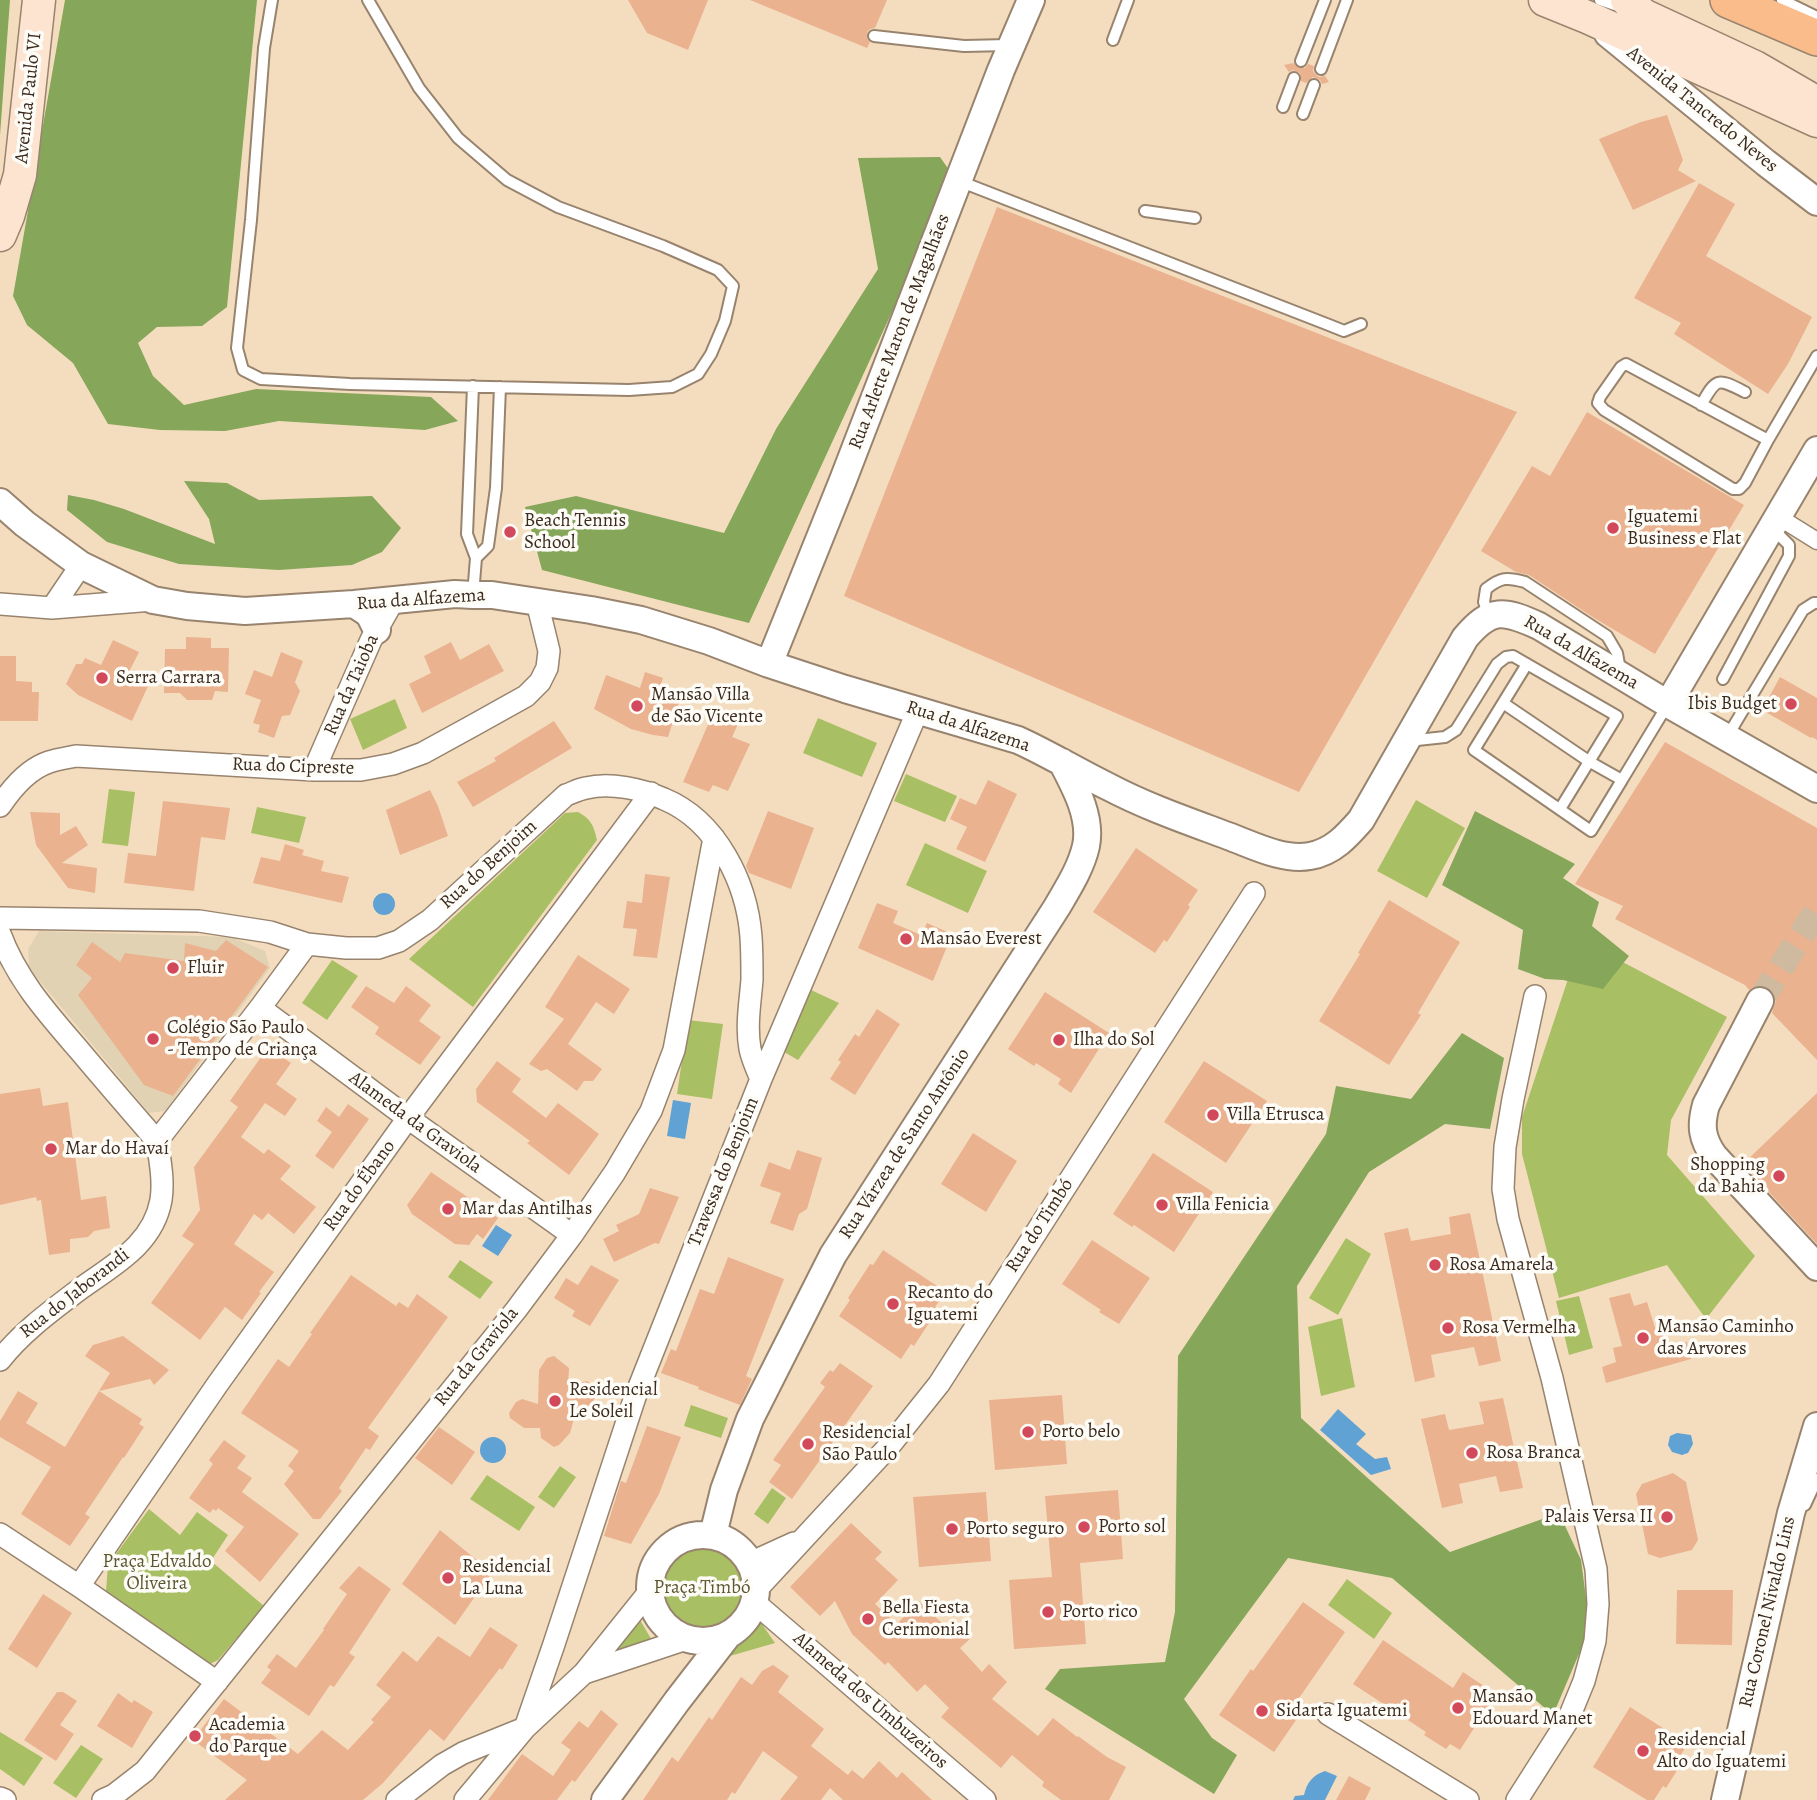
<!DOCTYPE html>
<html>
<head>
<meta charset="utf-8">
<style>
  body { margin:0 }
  canvas { display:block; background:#f4ddbf }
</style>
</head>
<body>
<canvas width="1817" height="1800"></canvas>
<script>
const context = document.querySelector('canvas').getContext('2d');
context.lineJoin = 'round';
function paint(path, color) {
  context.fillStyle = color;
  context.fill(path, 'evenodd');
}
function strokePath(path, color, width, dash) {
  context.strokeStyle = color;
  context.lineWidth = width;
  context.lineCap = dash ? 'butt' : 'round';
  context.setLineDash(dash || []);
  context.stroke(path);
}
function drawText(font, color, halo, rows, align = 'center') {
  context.font = font + ' Alegreya,serif';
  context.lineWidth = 7;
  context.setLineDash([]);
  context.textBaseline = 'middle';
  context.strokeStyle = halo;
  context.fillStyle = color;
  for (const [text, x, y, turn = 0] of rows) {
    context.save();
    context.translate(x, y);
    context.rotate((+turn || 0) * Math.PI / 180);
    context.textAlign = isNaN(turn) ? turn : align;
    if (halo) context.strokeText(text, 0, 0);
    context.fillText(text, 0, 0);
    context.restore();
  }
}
paint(new Path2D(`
  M39 931 232 937 265 951 270 968 165 1111 149 1113 29 968 28 949Z`), '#e2d2b4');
paint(new Path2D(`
  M395 699 407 728 363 750 350 719Z
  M818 718 877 743 862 777 803 753Z
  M906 774 957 796 945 822 894 801Z
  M109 789 135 792 128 846 102 843Z
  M1416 800 1465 828 1427 898 1377 871Z
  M257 807 306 817 299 843 251 833Z
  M578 812C591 819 594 826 597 840L473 1007 409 959 565 813Z
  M925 843 987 871 968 913 906 885Z
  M1581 940 1727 1017 1671 1120 1667 1155 1755 1256 1706 1319 1667 1265 1559 1298 1522 1154V1117Z
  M332 960 358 976 327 1020 302 1003Z
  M811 990 839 1003 798 1060 784 1052Z
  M688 1020 723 1024 712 1099 677 1094Z
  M1346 1238 1371 1254 1338 1315 1309 1298Z
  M460 1260 493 1282 480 1299 448 1277Z
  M1579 1296 1593 1348 1569 1355 1556 1301Z
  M1342 1318 1355 1387 1321 1396 1308 1327Z
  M691 1405 728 1418 721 1438 684 1426Z
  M560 1466 576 1477 554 1508 538 1497Z
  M487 1475 535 1507 519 1531 470 1499Z
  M772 1488 786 1498 768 1524 754 1514Z
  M149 1509 180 1535 197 1512 228 1535 211 1561 264 1606 218 1660 208 1665 106 1591 108 1565Z
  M662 1588a40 40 0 1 1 80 0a40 40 0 1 1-80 0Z
  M1347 1579 1392 1613 1374 1639 1328 1605Z
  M637 1615 653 1642 602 1658Z
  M757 1617 775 1643 723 1658Z
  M0 1732 43 1758 24 1786 0 1769Z
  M81 1745 103 1759 76 1798 53 1783Z`), '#a9bf64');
paint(new Path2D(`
  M0 0H10L0 135Z
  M65 0H257L227 307 202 326 157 327 138 343 153 376 184 405 256 389 431 397 458 421 425 430 279 421 225 431 160 430 108 424 73 363 27 325 13 296Z
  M940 157 954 177 749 623 542 570 525 507 576 496 724 533 776 429 878 269 858 158Z
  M184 481 227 483 259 500 372 496 401 528 382 552 352 565 279 570 179 564 107 542 67 510 68 495 94 500 124 509 215 544 209 519Z
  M1475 811 1575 864 1563 878 1599 902 1592 926 1629 956 1603 989 1563 980 1545 979 1518 969 1523 930 1442 885Z
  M1462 1033 1504 1058 1490 1129 1445 1124 1369 1172 1297 1286 1301 1418 1450 1552 1559 1513 1581 1560 1590 1628 1553 1715 1392 1578 1288 1558 1184 1699 1212 1738 1237 1755 1214 1794 1045 1689 1060 1669 1165 1662 1175 1612 1178 1356 1326 1134 1336 1086 1411 1099Z`), '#86a65a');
paint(new Path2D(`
  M373 904a11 11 0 1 1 22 0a11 11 0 1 1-22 0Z
  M673 1100 691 1103 685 1139 667 1136Z
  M496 1225 512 1235 498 1256 482 1246Z
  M1338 1409 1366 1434 1356 1444 1375 1459 1387 1457 1391 1469 1371 1475 1320 1430Z
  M1677 1433 1691 1435 1693 1444 1688 1453 1682 1455 1672 1452 1668 1445 1670 1436Z
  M480 1450a13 13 0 1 1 26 0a13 13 0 1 1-26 0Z
  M1325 1771 1337 1776 1325 1800H1293L1295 1796 1304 1795C1307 1782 1313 1775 1325 1771Z`), '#5fa2d3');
paint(new Path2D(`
  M628 0H708L688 50 647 33Z
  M750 0H887L875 28 870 29 867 32V38L870 42 867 48Z
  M1293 63 1299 68H1305L1308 64 1314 66 1313 71 1315 74 1319 77 1325 76 1329 82 1322 84 1320 80 1313 77 1310 79 1306 83 1301 81 1300 73 1293 70 1289 72 1284 65Z
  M1667 115 1683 160 1678 170 1696 181 1633 210 1599 139 1641 122Z
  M1699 183 1735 204 1706 256 1812 317 1788 364 1768 394 1674 334 1681 323 1634 298Z
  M997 207 1517 412 1299 792 844 596Z
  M1587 412 1744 505 1655 654 1594 618 1529 575 1516 572 1481 551 1532 466 1550 476Z
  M186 637 211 638V648H229L228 692 215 691 212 700H187L180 693H164L165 649H186Z
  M113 640 139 652 128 674 149 684 132 721 78 695 66 684 76 664H82L85 658 101 665Z
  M451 642 460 660 489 644 504 671 422 713 409 684 431 673 424 656Z
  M281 652 303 661 295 682 300 691 290 715 282 716 274 738 258 732 260 725 253 723 261 700 245 694 254 670 272 677Z
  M0 656H16V681L32 682V692H39L38 721H0Z
  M645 672 663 678 657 695 679 703 668 737 653 735 631 729 594 709 606 675 640 688Z
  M1780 677 1817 698V740L1812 737 1811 738 1762 710Z
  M713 713 738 724 732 737 750 744 728 791 713 785 709 792 683 782Z
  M554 721 572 748 473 807 457 782 496 761 494 758Z
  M1665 742 1817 828V1060L1772 1013 1776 1000 1774 993 1768 987 1759 985 1749 990 1745 985 1615 919 1623 906 1575 884Z
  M988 780 1017 794 985 862 956 849 967 827 950 819 960 798 976 805Z
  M430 790 438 806 448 836 400 855 386 810Z
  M163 801 230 808 225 840 201 837 194 891 124 883 128 853 156 856Z
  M768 811 814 828 791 889 749 873 746 866Z
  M30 812 60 813V835L76 826 88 845 62 863 97 868 95 893 68 888 36 845Z
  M285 844 304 850 302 855 324 861 321 871 349 877 342 903 253 883 261 857 280 861Z
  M1136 848 1198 890 1188 905 1190 907 1167 942 1164 940 1155 953 1093 912Z
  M645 874 670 877 657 958 633 956 637 929 623 928 627 901 642 903Z
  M1389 900 1460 942 1418 1013 1421 1015 1389 1065 1319 1021 1360 954 1358 953Z
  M877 903 898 911 893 923 921 935 927 923 952 934 933 981 858 948Z
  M226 940 268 967 173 1096 144 1085 78 995 92 978 76 965 92 942 120 962 125 953 184 961 185 943 216 951Z
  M578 955 630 989 614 1014 596 1002 568 1044 602 1069 593 1081H584L577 1091 547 1069 541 1071 529 1064 564 1019 545 1007Z
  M366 986 394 1003 406 986 431 1005 419 1021 441 1037 420 1065 375 1034 379 1027 351 1007Z
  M1045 992 1109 1033 1071 1093 1058 1084 1061 1079 1036 1063 1034 1066 1008 1049Z
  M877 1009 900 1024 855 1095 830 1079 841 1062 838 1060 855 1034 859 1037Z
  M268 1047 291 1063 276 1084 297 1099 285 1116 265 1103 241 1137 264 1154 268 1149 291 1166 280 1179 316 1207 294 1234 268 1213 262 1220 254 1214 234 1244 274 1272 259 1292 261 1293 242 1320 225 1307 200 1340 151 1303 194 1244 182 1236 200 1210 194 1167 238 1107 230 1101Z
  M497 1061 521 1079 512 1092 546 1118 558 1103 599 1134 569 1175 527 1143 530 1141 477 1102 476 1089Z
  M1204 1061 1267 1101 1226 1163 1164 1122Z
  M40 1088 43 1106 68 1102 81 1200 106 1196 110 1228 94 1231 88 1237 70 1239V1252L49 1255 41 1200 37 1201 36 1197 0 1205V1094Z
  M1817 1093V1244L1743 1164Z
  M348 1104 369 1119 333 1169 315 1156 332 1132 317 1121 326 1107 339 1117Z
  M973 1133 1017 1161 986 1212 941 1184Z
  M797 1150 822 1158 807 1209 799 1214 793 1231 770 1223 781 1193 760 1186 769 1162 790 1170Z
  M1153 1153 1213 1192 1174 1252 1134 1225 1132 1227 1113 1214Z
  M431 1172 498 1218 483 1239 477 1234 469 1245 455 1244 412 1214 407 1205Z
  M650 1188 679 1197 659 1244 655 1243 614 1262 603 1239 619 1231 616 1225 639 1214Z
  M1470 1213 1501 1361 1479 1366 1474 1347 1431 1355 1435 1377 1415 1382 1384 1233 1408 1228 1411 1241 1451 1234 1449 1217Z
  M1092 1240 1150 1278 1119 1324 1099 1312 1101 1310 1062 1284Z
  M883 1250 946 1292 935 1307 938 1309 914 1346 911 1344 901 1359 839 1316 850 1300 848 1298 870 1264 873 1265Z
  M728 1257 784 1279 746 1376 752 1379 740 1405 698 1389 699 1387 661 1373 671 1349 676 1351 700 1289 714 1294Z
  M591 1265 619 1280 590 1326 572 1316 575 1311 554 1298 566 1278 578 1285Z
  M351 1275 396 1306 399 1302 408 1308 417 1294 448 1317 368 1428 379 1436 370 1450 366 1448 339 1488 342 1491 320 1519H313L284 1484 294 1471 288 1466 299 1451 241 1413 278 1359 289 1367 312 1334 310 1333Z
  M1630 1293 1634 1306 1647 1302 1657 1334 1665 1332 1669 1347 1687 1342 1691 1359 1606 1383 1602 1367 1616 1362 1613 1348 1622 1346 1609 1298Z
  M123 1336 169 1370 154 1385 150 1379 99 1391 110 1373 85 1356 93 1345Z
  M554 1356 569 1368 568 1385 587 1381 596 1388 597 1395 586 1411H576L570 1433 559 1445 554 1447 541 1438 540 1428H524L510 1418 509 1413 516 1402 522 1399 538 1404 539 1370 547 1358Z
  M840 1363 873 1386 792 1499 769 1482 781 1465 773 1460 825 1387 820 1383 830 1370 833 1372Z
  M18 1391 38 1403 26 1423 65 1447 99 1391 142 1419 139 1424 144 1427 124 1458 123 1457 85 1514 90 1517 70 1546 21 1514 51 1467 0 1437V1421Z
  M1062 1395 1067 1464 995 1470 989 1400Z
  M1503 1398 1523 1488 1500 1492 1496 1476 1459 1484 1463 1503 1442 1508 1421 1419 1445 1414 1449 1430 1484 1424 1479 1402Z
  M647 1426 681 1437 659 1494 631 1544 604 1536 621 1481 626 1483Z
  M439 1427 475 1452 452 1485 415 1458Z
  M224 1440 246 1456 237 1468 252 1478 242 1492 299 1534 260 1582 225 1551 244 1527 218 1508 216 1511 213 1509 210 1513 189 1498 213 1464 209 1460Z
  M1673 1473 1686 1482 1698 1540 1692 1550 1660 1558 1648 1554 1636 1494 1642 1484Z
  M1118 1490 1123 1559 1080 1563 1086 1644 1014 1649 1009 1580 1052 1577 1045 1496Z
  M986 1492 991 1561 919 1567 913 1497Z
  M851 1523 882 1552 875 1559 898 1580 875 1604 897 1624 919 1601 952 1633 958 1627 970 1639 960 1648 982 1672 989 1664 1007 1682 992 1699 1038 1736 1053 1718 1077 1737 1078 1736 1107 1757 1126 1767 1109 1800H1061L1042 1786 1044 1782 1012 1755 1001 1768 941 1717 949 1708 925 1684 917 1692 888 1662 885 1665 852 1634 835 1601 820 1616 790 1587Z
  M440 1530 473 1557 493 1571 455 1625 402 1584Z
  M359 1566 391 1589 349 1653 355 1657 334 1687 330 1685 309 1716 261 1683 271 1670 267 1667 277 1654 296 1668 324 1630 323 1629 347 1594 339 1588Z
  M1677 1590H1733L1732 1645 1676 1644Z
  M43 1594 72 1613 37 1668 8 1649Z
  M1303 1602 1345 1632 1297 1701 1305 1707 1274 1752 1219 1715 1251 1669 1253 1671Z
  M490 1627 518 1645 502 1670 500 1668 444 1741 430 1729 383 1783 363 1800H225L247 1780 193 1740 224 1699 298 1754 322 1730 348 1750 374 1722 371 1720 391 1697 376 1685 403 1651 417 1662 438 1636 470 1657Z
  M1383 1640 1453 1688 1463 1672 1496 1694 1460 1750 1450 1744 1446 1749 1424 1735 1426 1732 1353 1684Z
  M773 1665 789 1676 778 1692 824 1729 811 1746 848 1775 852 1770 863 1779 879 1761 897 1778 902 1772 932 1800H843L830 1788 821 1800H780L798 1777 763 1751 735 1794 732 1792 727 1800H643L672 1757 678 1762 709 1717 712 1720 741 1677 752 1685 762 1671Z
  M57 1692H63L77 1701 60 1725 74 1734 56 1761 24 1740Z
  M118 1693 132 1703 134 1700 153 1712 132 1748 97 1726Z
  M1630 1707 1688 1744 1678 1759 1683 1761 1666 1788 1663 1786 1654 1800H1647L1593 1767Z
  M601 1710 618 1724 575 1782 572 1780 557 1800H488L522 1754 553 1776 571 1750 561 1743 579 1721 588 1728Z
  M1349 1776 1371 1788 1365 1800H1336Z`), '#eab28f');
strokePath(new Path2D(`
  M1760 1001 1817 910`), '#cfb99f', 26, [26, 13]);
const service = new Path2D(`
  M272 0 264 48 251 220 237 348 243 370 261 379 350 384 629 390 672 387 698 374 711 354 725 321 733 286 718 270 663 246 558 207 507 180 458 138 419 88 368 0
  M1600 0 1624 8
  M1782 0 1817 17
  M874 36 964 46 1009 45
  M1113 40 1128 0
  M1301 61 1325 0
  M1321 69 1347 0
  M1283 107 1294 78
  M1303 114 1314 85
  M959 181 1329 325 1344 331 1361 324
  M1145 211 1195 218
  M1701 405C1717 377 1717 378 1745 392
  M1768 440 1626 364 1621 367 1600 397 1598 403 1604 410 1733 489H1739L1745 483 1768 440 1817 356
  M476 558 488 546 496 488 500 387
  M473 595 476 558 467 534 473 386
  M1489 616 1484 602 1486 589C1501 577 1507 577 1525 582L1607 636 1617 653 1620 670
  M1527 664 1474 750 1591 831 1622 780
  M1723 679 1789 556V545L1773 529
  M1503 703 1590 762 1622 780 1668 704
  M1727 737 1803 610 1814 603H1817
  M1408 741 1445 737 1456 730 1497 664 1506 657 1513 656 1617 716 1560 809
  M1805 1505 1817 1479`);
const pedestrian = new Path2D(`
  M1777 516 1817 541`);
const minor = new Path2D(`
  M0 604 52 608 153 600
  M52 608 81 565
  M314 770 371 640 393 601
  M0 806C12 788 28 769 49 762 58 759 67 758 76 756L314 770H361L393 764 423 753 474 725 526 696 540 682 547 668 549 651 537 602
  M0 918 199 921 270 932 307 944 346 948H378L399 941 430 920 566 795C572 793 579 789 586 788 610 782 642 789 664 799 717 821 747 883 751 937 752 951 752 966 752 980 750 1003 746 1026 750 1049 752 1059 757 1070 761 1079
  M0 934C17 980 48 1014 79 1050 105 1081 131 1111 157 1141
  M260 1008 408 1118 572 1235
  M0 1360C22 1332 51 1311 80 1289 113 1265 153 1245 161 1200 164 1181 160 1160 157 1141L260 1008 307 944
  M0 1534 79 1586 217 1682
  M750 1563 794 1543
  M79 1586 217 1385 408 1118 651 793
  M756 1590 891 1444 939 1384 1254 893
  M754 1602 985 1800
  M584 1673 686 1639
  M1328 1714 1468 1800
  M0 1798 5 1800
  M103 1800 114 1795 145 1771 516 1310 572 1235 615 1172 651 1111 674 1050 714 838
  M397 1800 442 1765 463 1753 525 1728 584 1673 649 1592
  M465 1800 525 1728 554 1644 635 1397 761 1079 918 710
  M1517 1800 1568 1720 1584 1681 1595 1641 1598 1604 1596 1569 1552 1378 1508 1219 1503 1189 1505 1147 1513 1099 1535 996`);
const tertiary = new Path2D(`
  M1608 34 1766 163 1817 202
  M0 502 25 524 81 565 153 600 187 606 245 611 354 604 455 594 473 595H492L591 610 641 620 709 641 769 664 845 689 1018 740C1049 754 1078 772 1109 787 1147 807 1188 821 1228 836 1253 845 1283 861 1310 856 1333 852 1347 836 1361 820L1465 638C1491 607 1504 610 1539 626L1668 704 1817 789
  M354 604 369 614 377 630
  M769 664 843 480 1001 70 1031 0
  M1668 704 1817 450
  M1760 1001 1706 1105C1700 1126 1702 1139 1714 1156L1817 1267
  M650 1588a53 53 0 1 1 106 0a53 53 0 1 1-106 0Z
  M713 1535 724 1490 750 1419 833 1255 1057 907C1068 888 1081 868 1086 846 1092 817 1075 787 1062 762
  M605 1800 677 1701 728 1635
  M1725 1800 1791 1513 1817 1426`);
const secondary = new Path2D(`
  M1545 0 1587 17 1817 121
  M1627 0 1643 15 1755 67 1807 97
  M0 235 8 216 20 175 39 0`);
const primary = new Path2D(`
  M1728 0 1817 38`);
strokePath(service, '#98846e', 14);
strokePath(pedestrian, '#98846e', 19);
strokePath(minor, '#98846e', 24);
strokePath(tertiary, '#98846e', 30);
strokePath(secondary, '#98846e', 35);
strokePath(primary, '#98846e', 38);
strokePath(service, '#fff', 10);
strokePath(pedestrian, '#fff', 16);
strokePath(minor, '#fff', 21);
strokePath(tertiary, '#fff', 26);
strokePath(secondary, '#fde4d1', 32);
strokePath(primary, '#fabc8b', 35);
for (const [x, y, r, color] of [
  [1613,528,7,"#d1495b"],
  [510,532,7,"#d1495b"],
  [102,678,7,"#d1495b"],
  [1791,704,7,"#d1495b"],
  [637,706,7,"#d1495b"],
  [906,939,7,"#d1495b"],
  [173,968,7,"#d1495b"],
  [153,1039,7,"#d1495b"],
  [1059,1040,7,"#d1495b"],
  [1213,1115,7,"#d1495b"],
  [51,1149,7,"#d1495b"],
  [1779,1176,7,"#d1495b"],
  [1162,1205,7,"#d1495b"],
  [448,1209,7,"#d1495b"],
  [1435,1265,7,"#d1495b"],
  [893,1304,7,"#d1495b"],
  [1448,1328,7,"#d1495b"],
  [1643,1338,7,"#d1495b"],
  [555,1401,7,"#d1495b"],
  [1028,1432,7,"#d1495b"],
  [808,1444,7,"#d1495b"],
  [1472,1453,7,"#d1495b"],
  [1667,1517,7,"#d1495b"],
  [1084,1527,7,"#d1495b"],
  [952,1529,7,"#d1495b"],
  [448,1578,7,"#d1495b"],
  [1048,1612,7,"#d1495b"],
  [868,1619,7,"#d1495b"],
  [1458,1708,7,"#d1495b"],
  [1262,1711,7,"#d1495b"],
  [195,1736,7,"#d1495b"],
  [1643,1751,7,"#d1495b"]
]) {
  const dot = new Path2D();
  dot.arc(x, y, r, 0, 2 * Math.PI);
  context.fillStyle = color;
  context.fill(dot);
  strokePath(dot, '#fdfcf7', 2.5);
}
drawText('19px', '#3b2a1e', '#fdfcf7', [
  ["Avenida Paulo VI",29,98,-84],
  ["Avenida Tancredo Neves",1702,110,39],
  ["Rua Arlette Maron de Magalhães",900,332,-69],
  ["Rua da Alfazema",421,600,-4],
  ["Rua da Alfazema",1581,653,30],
  ["Rua da Taioba",352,685,-66],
  ["Rua da Alfazema",968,727,18],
  ["Rua do Cipreste",293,767,2],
  ["Rua do Benjoim",489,865,-42],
  ["Alameda da Graviola",415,1123,36],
  ["Rua Várzea de Santo Antônio",905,1144,-57],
  ["Travessa do Benjoim",724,1172,-68],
  ["Rua do Ébano",360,1186,-54],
  ["Rua do Timbó",1040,1226,-57],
  ["Rua do Jaborandi",75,1294,-38],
  ["Rua da Graviola",477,1357,-51],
  ["Rua Coronel Nivaldo Lins",1768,1612,-77],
  ["Alameda dos Umbuzeiros",870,1701,41]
]);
drawText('19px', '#3b2a1e', '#fdfcf7', [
  ["Iguatemi",1627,517],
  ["Business e Flat",1627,539],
  ["Beach Tennis",524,521],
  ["School",524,543],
  ["Serra Carrara",116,678],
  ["Mansão Villa",651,695],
  ["de São Vicente",651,717],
  ["Ibis Budget",1777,704,"right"],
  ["Mansão Everest",920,939],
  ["Fluir",187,968],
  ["Colégio São Paulo",167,1028],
  ["- Tempo de Criança",167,1050],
  ["Ilha do Sol",1073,1040],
  ["Villa Etrusca",1227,1115],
  ["Mar do Havaí",65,1149],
  ["Shopping",1765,1165,"right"],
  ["da Bahia",1765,1187,"right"],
  ["Villa Fenicia",1176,1205],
  ["Mar das Antilhas",462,1209],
  ["Rosa Amarela",1449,1265],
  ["Recanto do",907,1293],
  ["Iguatemi",907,1315],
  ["Mansão Caminho",1657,1327],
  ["das Arvores",1657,1349],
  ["Rosa Vermelha",1462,1328],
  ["Residencial",569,1390],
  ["Le Soleil",569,1412],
  ["Porto belo",1042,1432],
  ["Residencial",822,1433],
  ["São Paulo",822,1455],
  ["Rosa Branca",1486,1453],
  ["Palais Versa II",1653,1517,"right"],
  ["Porto sol",1098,1527],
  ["Porto seguro",966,1529],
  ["Residencial",462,1567],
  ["La Luna",462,1589],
  ["Bella Fiesta",882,1608],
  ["Cerimonial",882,1630],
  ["Porto rico",1062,1612],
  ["Mansão",1472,1697],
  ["Edouard Manet",1472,1719],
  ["Sidarta Iguatemi",1276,1711],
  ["Academia",209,1725],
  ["do Parque",209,1747],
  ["Residencial",1657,1740],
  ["Alto do Iguatemi",1657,1762]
], 'left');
drawText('19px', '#5c5733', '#fdfcf7', [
  ["Praça Edvaldo",157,1562],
  ["Oliveira",157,1584],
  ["Praça Timbó",702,1588]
]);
</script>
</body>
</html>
